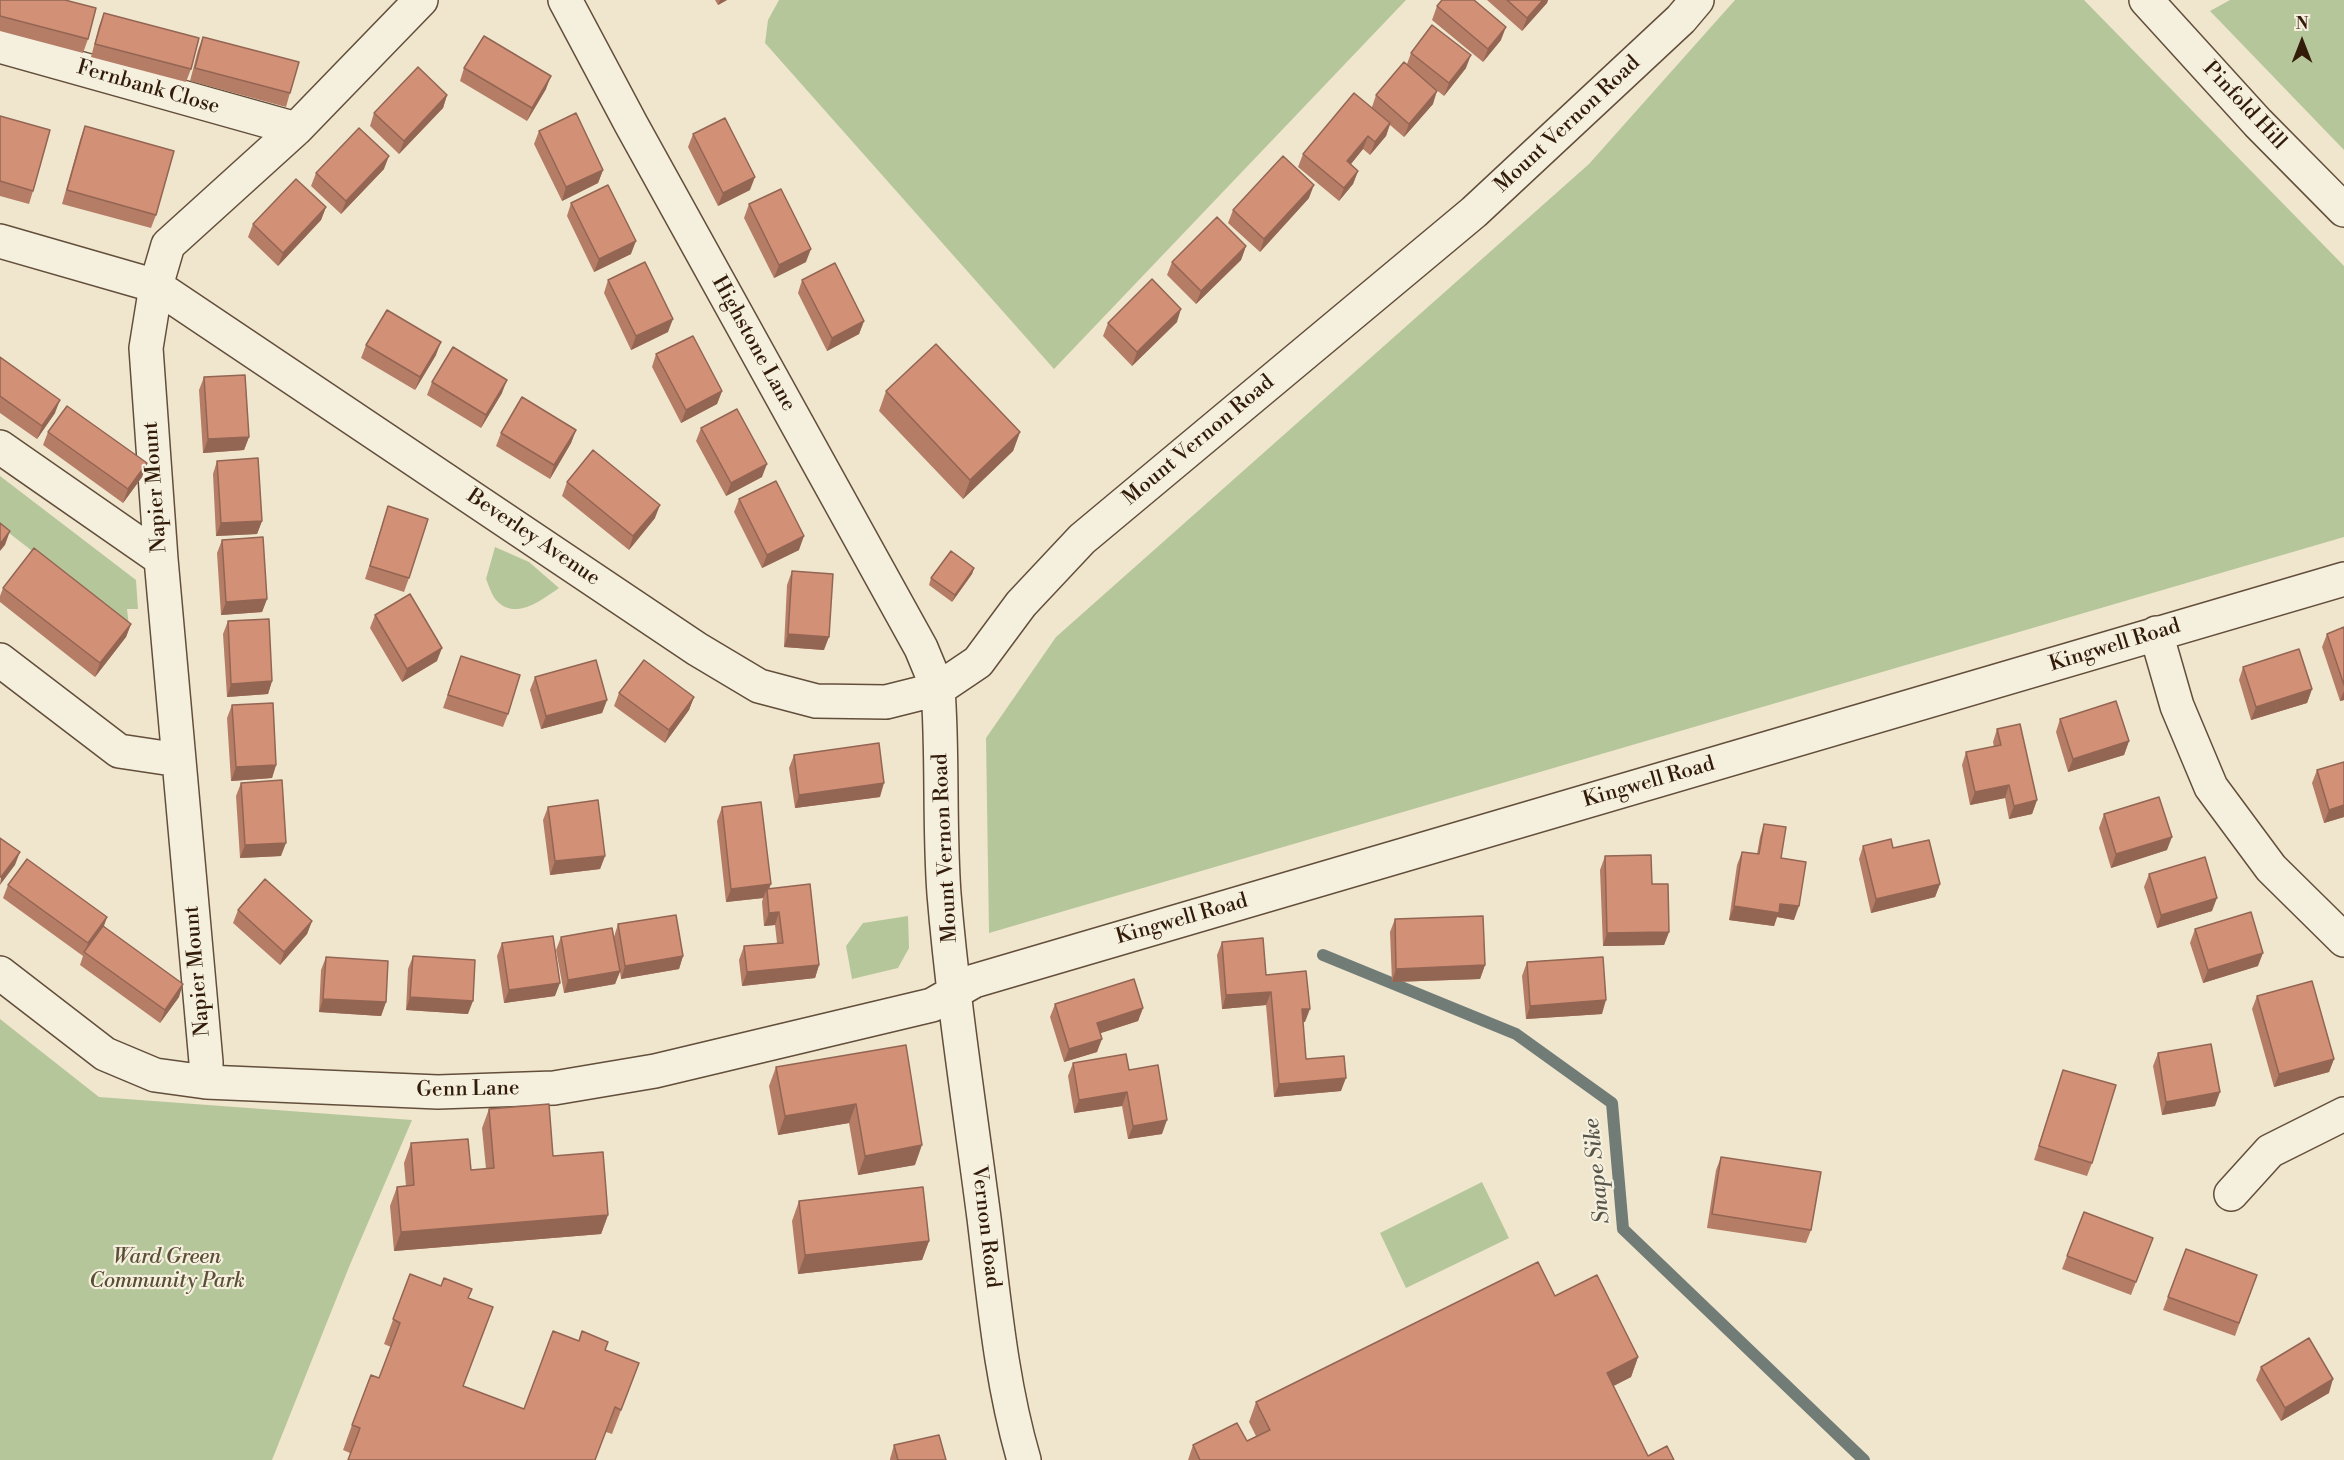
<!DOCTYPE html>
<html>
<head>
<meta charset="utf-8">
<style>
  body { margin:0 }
  #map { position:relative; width:2344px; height:1460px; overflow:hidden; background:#f0e6cd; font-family:"Libre Bodoni",serif }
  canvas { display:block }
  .north { position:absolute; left:2272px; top:12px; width:60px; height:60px; -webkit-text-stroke:4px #f5efde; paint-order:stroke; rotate:0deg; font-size:16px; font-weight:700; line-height:24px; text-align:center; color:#321b09 }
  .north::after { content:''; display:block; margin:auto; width:21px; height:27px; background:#321b09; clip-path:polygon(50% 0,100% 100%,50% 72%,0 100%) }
</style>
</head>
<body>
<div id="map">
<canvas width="2344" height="1460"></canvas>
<div class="north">N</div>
</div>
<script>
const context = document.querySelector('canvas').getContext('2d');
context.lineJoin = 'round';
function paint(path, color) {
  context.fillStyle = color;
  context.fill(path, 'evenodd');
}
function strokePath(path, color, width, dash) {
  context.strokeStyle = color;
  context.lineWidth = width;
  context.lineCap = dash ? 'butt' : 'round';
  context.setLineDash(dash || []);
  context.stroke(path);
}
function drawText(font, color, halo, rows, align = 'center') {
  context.font = font + ' "Libre Bodoni",serif';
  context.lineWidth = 4.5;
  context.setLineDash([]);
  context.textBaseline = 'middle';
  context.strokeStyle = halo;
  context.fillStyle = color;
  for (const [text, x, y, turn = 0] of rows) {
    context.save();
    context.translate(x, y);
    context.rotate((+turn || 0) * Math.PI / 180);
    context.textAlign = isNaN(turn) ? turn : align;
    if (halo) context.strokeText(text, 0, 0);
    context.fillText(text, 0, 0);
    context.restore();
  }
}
paint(new Path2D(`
  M779 0H1406L1054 369 765 43 768 20Z
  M1735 0H2084L2344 266V537L989 933 986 738 1056 637 1589 164Z
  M2230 0H2344V150L2210 11Z
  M0 476 136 580 138 609H127L129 626 0 526Z
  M495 547 529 562 559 588C543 599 516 621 497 601 492 596 489 586 486 579Z
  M908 916 909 948 898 968 852 979 846 946 863 923Z
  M0 1019 99 1097 412 1120 349 1267 272 1460H0Z
  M1482 1182 1509 1238 1406 1288 1380 1233Z`), '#b6c69b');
strokePath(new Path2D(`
  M1323 955 1516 1034 1612 1103 1623 1229 1864 1460`), '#727c77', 12);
const minor = new Path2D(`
  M2146 0 2258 123 2344 210
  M0 46 296 129
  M0 241 156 286 697 649 759 686 816 701 886 702 938 689 921 648 631 124 565 0
  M0 447 161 559
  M2156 633 2177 706 2211 787 2271 868 2344 940
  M0 660 119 751 179 760
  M0 973 105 1054 155 1075 206 1082 438 1092 554 1088 655 1071 932 1005 974 981 2344 579
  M206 1082V1062L161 559 146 348 156 286 168 245 296 129 421 0
  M2231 1194 2270 1151 2344 1114
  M1024 1460C1001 1382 994 1299 984 1218 970 1110 953 1002 944 894 939 826 943 757 938 689L978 662 1021 604 1082 539 1474 212 1681 19 1697 0`);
strokePath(minor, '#624e3a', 36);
strokePath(minor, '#f5efde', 33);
paint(new Path2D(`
  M0 0 88 39 83 53 0 31Z
  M715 0H727L718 5Z
  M1487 0H1548L1547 3 1522 31Z
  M1437 6 1501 40 1483 62 1432 20Z
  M104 13 191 69 186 82 91 57 99 26Z
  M203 37 290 93 286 107 190 81 198 50Z
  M1411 53 1466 68 1444 96 1434 88 1433 104 1404 137 1390 125 1386 136 1370 155 1363 149 1351 164 1358 171 1353 184 1339 201 1298 167 1303 154 1372 107 1376 95 1407 64Z
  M464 68 546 89 527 121 460 81Z
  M447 95 443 108 399 154 370 126 374 113Z
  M0 116 33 191 29 204 0 196Z
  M85 126 156 215 151 228 62 204 80 140Z
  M539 131 603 170 598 183 562 201 534 144Z
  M693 134 750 190 718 206 688 147Z
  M384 169 341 214 311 186 316 173Z
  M1309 198 1260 252 1228 223 1233 210Z
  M571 203 631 254 594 272 567 216Z
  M749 204 806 262 774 278 744 218Z
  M326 207 321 220 278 266 248 237 253 224Z
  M1246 246 1241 260 1196 304 1167 275 1172 262Z
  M608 280 668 332 631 350 604 293Z
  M802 280 864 321 859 334 827 351 798 293Z
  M1177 322 1132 366 1103 336 1108 323Z
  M366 345 436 355 415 390 361 358Z
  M656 354 722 391 717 404 681 423 652 367Z
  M0 357 55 413 37 439 0 413Z
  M204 377 249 437 244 450 203 453 199 390Z
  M432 382 502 393 481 428 427 395Z
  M886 391 1020 432 1013 451 963 499 879 411Z
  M701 428 762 477 726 496 696 441Z
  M576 430 571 443 550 479 496 446 501 433Z
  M48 432 147 463 142 477 123 503 43 445Z
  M217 461 262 521 257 534 216 536 213 474Z
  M567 482 655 518 629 550 562 496Z
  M739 499 799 550 762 568 734 512Z
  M388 506 409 578 404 592 365 579Z
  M222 540 267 599 262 612 221 615 217 553Z
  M974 568 972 574 952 602 929 585 931 578Z
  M792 571 824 650 784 647 787 585Z
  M3 588 131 624 126 637 95 677 0 602V596Z
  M375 615 437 661 402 682 370 628Z
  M228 621 272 681 268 694 227 697 223 634Z
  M2344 627V700L2340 701 2322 647 2327 634Z
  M461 656 508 714 503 727 443 708Z
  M2243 667 2312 689 2307 703 2251 720 2239 680Z
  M535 677 607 700 602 713 541 729 530 690Z
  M619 693 694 697 689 710 665 743 614 706Z
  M232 705 276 765 272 778 231 781 227 718Z
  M2060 719 2129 741 2124 755 2068 772 2056 732Z
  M1997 729 2037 800 2032 814 2009 819 2005 798 1970 805 1962 765 1966 752 1994 747 1993 742Z
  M794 755 880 797 795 808 789 768Z
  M2317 770 2344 817 2324 823 2312 783Z
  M241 783 281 856 240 858 236 796Z
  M548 807 605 856 600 869 550 875 543 820Z
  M722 807 769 888 819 965 815 978 742 986 739 960 744 946 777 943 775 925 764 926 762 902 763 898 726 902 717 821Z
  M2104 814 2167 850 2111 868 2099 828Z
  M1764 824 1781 858 1794 920 1777 917 1774 926 1729 920 1737 865 1742 852 1757 854 1760 837Z
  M1863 846 1893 848 1940 884 1935 897 1871 913 1859 859Z
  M1605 856 1652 884 1669 932 1664 945 1603 946 1600 870Z
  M2149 874 2212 911 2157 928 2144 887Z
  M8 885 107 917 104 926 179 997 160 1023 80 965 83 956 3 898Z
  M238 910 312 921 307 934 280 965 233 923Z
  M1395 919 1485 965 1480 979 1392 982 1390 932Z
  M618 924 683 956 679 969 621 979 620 972 615 984 564 993 556 950 561 937H614Z
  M2195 929 2258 966 2203 983 2190 943Z
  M1222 942 1266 975 1305 1022H1303L1306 1059 1341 1091 1274 1097 1266 1005 1222 1009 1217 955Z
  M502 943 555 996 504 1003 497 956Z
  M413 956 468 1014 406 1010 408 969Z
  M326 957 386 1002 381 1016 319 1012 321 970Z
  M1527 962 1602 1014 1526 1019 1522 976Z
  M2257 996 2334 1059 2329 1072 2274 1087 2252 1009Z
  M1055 1004 1143 1008 1138 1021 1100 1033 1097 1052 1064 1062 1050 1017Z
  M906 1045 915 1165 858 1175 849 1123 778 1135 769 1086 776 1067Z
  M2158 1053 2215 1106 2162 1115 2153 1066Z
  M1073 1063 1129 1070 1162 1134 1128 1139 1122 1106 1074 1113 1068 1076Z
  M2063 1070 2092 1163 2087 1176 2034 1160Z
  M489 1109 553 1156 608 1215 601 1234 394 1251 390 1206 397 1187 406 1186 404 1163 411 1143 471 1170 486 1169 482 1128Z
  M1721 1157 1811 1230 1806 1243 1707 1228 1716 1170Z
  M799 1201 929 1241 922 1260 798 1274 792 1221Z
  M2084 1212 2153 1238 2131 1295 2062 1269Z
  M2186 1249 2257 1275 2235 1336 2163 1310Z
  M410 1274 468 1298 464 1386 524 1409 605 1350 639 1363 612 1434 606 1432 350 1453 343 1450 352 1425 379 1378 391 1347 384 1344Z
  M1555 1296 1638 1357 1631 1377 1613 1386 1648 1456 1674 1460H1188L1193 1445 1247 1441 1256 1436 1249 1422 1256 1402Z
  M2261 1367 2329 1393 2281 1421 2256 1380Z
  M894 1445 946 1460H890V1459Z`), '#b57c66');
paint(new Path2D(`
  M720 0H727L718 5Z
  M1543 0H1548L1547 3 1522 31 1527 18Z
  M1506 27 1501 40 1483 62 1488 49Z
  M1471 55 1466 68 1444 96 1449 83Z
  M551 76 546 89 527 121 532 108Z
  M1437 91 1433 104 1404 137 1409 124Z
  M447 95 443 108 399 154 404 141Z
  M1390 123 1386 136 1370 155 1375 142Z
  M1368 136 1363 149 1342 175 1347 161Z
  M389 156 384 169 341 214 346 201Z
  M603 170 598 183 562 201 566 187Z
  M1358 171 1353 184 1339 201 1344 188Z
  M755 177 750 190 718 206 723 193Z
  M1314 185 1309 198 1260 252 1264 239Z
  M326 207 321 220 278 266 283 253Z
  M636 241 631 254 594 272 599 259Z
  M1246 246 1241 260 1196 304 1201 291Z
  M811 249 806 262 774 278 779 265Z
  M1181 309 1177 322 1132 366 1137 352Z
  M673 319 668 332 631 350 636 336Z
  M864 321 859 334 827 351 832 338Z
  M441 342 436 355 415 390 420 377Z
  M507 380 502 393 481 428 486 415Z
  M722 391 717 404 681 423 686 410Z
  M60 400 55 413 37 439 42 426Z
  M576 430 571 443 550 479 554 465Z
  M1020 432 1013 451 963 499 970 480Z
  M249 437 244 450 203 453 208 439Z
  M147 463 142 477 123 503 128 489Z
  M767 464 762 477 726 496 731 483Z
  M660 505 655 518 629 550 633 536Z
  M262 521 257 534 216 536 221 523Z
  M10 531 5 545 0 551V544Z
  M804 536 799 550 762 568 767 555Z
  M974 568 972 574 952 602 955 595Z
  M267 599 262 612 221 615 226 602Z
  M131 624 126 637 95 677 100 663Z
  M788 634 829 637 824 650 784 647Z
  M442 648 437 661 402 682 407 669Z
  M272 681 268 694 227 697 231 684Z
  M2312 689 2307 703 2251 720 2256 707Z
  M2344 691V700L2340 701Z
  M694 697 689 710 665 743 669 730Z
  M607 700 602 713 541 729 546 716Z
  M2129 741 2124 755 2068 772 2073 759Z
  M276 765 272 778 231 781 236 767Z
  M884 783 880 797 795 808 799 795Z
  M2009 785 2005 798 1970 805 1975 792Z
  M2037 800 2032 814 2009 819 2014 806Z
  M2344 805V817L2324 823 2329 810Z
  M2172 837 2167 850 2111 868 2116 854Z
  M286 843 281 856 240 858 245 845Z
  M20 852 15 865 0 885 1 877Z
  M605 856 600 869 550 875 555 861Z
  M771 884 767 894V889L763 898 726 902 731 889Z
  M1940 884 1935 897 1871 913 1876 899Z
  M2217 898 2212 911 2157 928 2161 915Z
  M1780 904 1799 906 1794 920 1777 917 1774 926 1729 920 1734 906Z
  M779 912 775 925 764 926 769 913Z
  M107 917 102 930 85 952 88 943Z
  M312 921 307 934 280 965 284 952Z
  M1669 932 1664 945 1603 946 1607 933Z
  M2263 953 2258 966 2203 983 2208 970Z
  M683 956 679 969 621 979 625 966Z
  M819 965 815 978 742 986 747 972Z
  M1485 965 1480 979 1392 982 1396 969Z
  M620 971 615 984 564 993 568 980Z
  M560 983 555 996 504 1003 509 990Z
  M183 984 179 997 160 1023 165 1010Z
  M1271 992 1266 1005 1222 1009 1226 995Z
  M410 997 473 1001 468 1014 406 1010Z
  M323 999 386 1002 381 1016 319 1012Z
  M1606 1000 1602 1014 1526 1019 1530 1006Z
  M1143 1008 1138 1021 1092 1036 1097 1023Z
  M1302 1009H1310L1305 1022H1297Z
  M1102 1039 1097 1052 1064 1062 1069 1049Z
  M2334 1059 2329 1072 2274 1087 2279 1074Z
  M1346 1078 1341 1091 1274 1097 1279 1084Z
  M1127 1092 1122 1106 1074 1113 1079 1100Z
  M2220 1092 2215 1106 2162 1115 2166 1102Z
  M856 1104 849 1123 778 1135 785 1116Z
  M1167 1120 1162 1134 1128 1139 1133 1126Z
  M922 1145 915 1165 858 1175 865 1156Z
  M608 1215 601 1234 394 1251 401 1232Z
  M929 1241 922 1260 798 1274 805 1255Z
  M1638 1357 1631 1377 1600 1393 1607 1373Z
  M2333 1379 2329 1393 2281 1421 2285 1408Z`), '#936553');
const building = new Path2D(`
  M0 0H65L96 8 88 39 0 16Z
  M1442 0H1474L1506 27 1488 49 1437 6Z
  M1507 0H1543L1527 18Z
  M104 13 199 38 191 69 95 44Z
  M1432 25 1471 55 1449 83 1411 53Z
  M484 36 551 76 532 108 464 68Z
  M203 37 299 62 290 93 195 68Z
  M1404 62 1437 91 1409 124 1376 95Z
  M418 67 447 95 404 141 374 113Z
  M1354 93 1390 123 1375 142 1368 136 1347 161 1358 171 1344 188 1303 154Z
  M576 113 603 170 566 187 539 131Z
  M0 116 50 130 33 191 0 181Z
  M725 118 755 177 723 193 693 134Z
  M85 126 174 151 156 215 67 190Z
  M359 128 389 156 346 201 316 173Z
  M1283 156 1314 185 1264 239 1233 210Z
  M296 179 326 207 283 253 253 224Z
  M608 185 636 241 599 259 571 203Z
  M781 189 811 249 779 265 749 204Z
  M1217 217 1246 246 1201 291 1172 262Z
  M645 262 673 319 636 336 608 280Z
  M835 263 864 321 832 338 802 280Z
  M1152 279 1181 309 1137 352 1108 323Z
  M387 310 441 342 420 377 366 345Z
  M693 336 722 391 686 410 656 354Z
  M936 344 1020 432 970 480 886 391Z
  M453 347 507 380 486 415 432 382Z
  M0 357 60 400 42 426 0 396Z
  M245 375 249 437 208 439 204 377Z
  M522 397 576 430 554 465 501 433Z
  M67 406 147 463 128 489 48 432Z
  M737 409 767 464 731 483 701 428Z
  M593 450 660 505 633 536 567 482Z
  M258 458 262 521 221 523 217 461Z
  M776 481 804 536 767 555 739 499Z
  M388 506 428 519 409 578 370 566Z
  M0 523 10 531 0 544Z
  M263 537 267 599 226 602 222 540Z
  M34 548 131 624 100 663 3 588Z
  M951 551 974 568 955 595 931 578Z
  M792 571 833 574 829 637 788 634Z
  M410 594 442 648 407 669 375 615Z
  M269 619 272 681 231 684 228 621Z
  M2344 627V685L2327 634Z
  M2299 649 2312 689 2256 707 2243 667Z
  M461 656 520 675 508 714 448 695Z
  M596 660 607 700 546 716 535 677Z
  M644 660 694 697 669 730 619 693Z
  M2116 701 2129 741 2073 759 2060 719Z
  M273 703 276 765 236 767 232 705Z
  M2020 724 2037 800 2014 806 2009 785 1975 792 1966 752 2001 745 1997 729Z
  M879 743 884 783 799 795 794 755Z
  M2344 762V805L2329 810 2317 770Z
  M282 780 286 843 245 845 241 783Z
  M2159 797 2172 837 2116 854 2104 814Z
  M598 800 605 856 555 861 548 807Z
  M761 802 771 884 731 889 722 807Z
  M1764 824 1786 827 1781 858 1806 862 1799 906 1780 904 1779 913 1734 906 1742 852 1759 854Z
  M0 838 20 852 1 877H0Z
  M1891 839 1893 848 1929 840 1940 884 1876 899 1863 846Z
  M1651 855 1652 884H1668L1669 932 1607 933 1605 856Z
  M2205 857 2217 898 2161 915 2149 874Z
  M27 859 107 917 88 943 8 885Z
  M265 879 312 921 284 952 238 910Z
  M810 884 819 965 747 972 744 946 783 943 779 912 769 913 767 889Z
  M2251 912 2263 953 2208 970 2195 929Z
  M676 915 683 956 625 966 618 924Z
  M1483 916 1485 965 1396 969 1395 919Z
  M103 926 183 984 165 1010 84 952Z
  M612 928 620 971 568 980 561 937Z
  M553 936 560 983 509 990 502 943Z
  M1263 938 1266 975 1306 971 1310 1009H1302L1306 1059 1344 1056 1346 1078 1279 1084 1271 992 1226 995 1222 942Z
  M413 956 475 960 473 1001 410 997Z
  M326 957 388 961 386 1002 323 999Z
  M1603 957 1606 1000 1530 1006 1527 962Z
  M1134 979 1143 1008 1097 1023 1102 1039 1069 1049 1055 1004Z
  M2312 981 2334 1059 2279 1074 2257 996Z
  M2211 1044 2220 1092 2166 1102 2158 1053Z
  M906 1045 922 1145 865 1156 856 1104 785 1116 776 1067Z
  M1126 1054 1129 1070 1158 1065 1167 1120 1133 1126 1127 1092 1079 1100 1073 1063Z
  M2063 1070 2116 1085 2092 1163 2039 1146Z
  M549 1104 553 1156 603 1152 608 1215 401 1232 397 1187 414 1185 411 1143 468 1139 471 1170 494 1168 489 1109Z
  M1721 1157 1821 1172 1811 1230 1712 1214Z
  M923 1187 929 1241 805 1255 799 1201Z
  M2084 1212 2153 1238 2136 1282 2067 1256Z
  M2186 1249 2257 1275 2239 1323 2168 1297Z
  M1538 1262 1555 1296 1597 1275 1638 1357 1607 1373 1648 1456 1667 1446 1674 1460H1200L1193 1445 1237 1423 1247 1441 1270 1430 1256 1402Z
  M410 1274 441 1286 444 1278 472 1289 468 1298 493 1307 463 1386 524 1409 553 1331 579 1341 582 1331 608 1342 605 1350 639 1363 621 1410 615 1407 595 1460H348L360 1428 352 1425 371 1375 379 1378 400 1323 393 1319Z
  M2309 1338 2333 1379 2285 1408 2261 1367Z
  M939 1435 946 1460H898L894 1445Z`);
paint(building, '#d29077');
strokePath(building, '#936553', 1.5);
drawText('21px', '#321b09', '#f5efde', [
  ["Fernbank Close",148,88,16],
  ["Pinfold Hill",2244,106,47],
  ["Mount Vernon Road",1568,125,-43],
  ["Highstone Lane",753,344,61],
  ["Mount Vernon Road",1199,441,-40],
  ["Napier Mount",156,487,-94],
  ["Beverley Avenue",533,538,34],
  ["Kingwell Road",2115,646,-17],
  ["Kingwell Road",1649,783,-16],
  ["Mount Vernon Road",946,848,-93],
  ["Kingwell Road",1182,920,-16],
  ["Napier Mount",198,971,-95],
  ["Genn Lane",468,1090,-1],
  ["Vernon Road",985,1227,83]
]);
drawText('italic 21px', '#5a4e35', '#f5efde', [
  ["Ward Green",167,1258],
  ["Community Park",167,1282]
]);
drawText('italic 22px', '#575449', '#f5efde', [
  ["Snape Sike",1598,1171,-96]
]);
</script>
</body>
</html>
